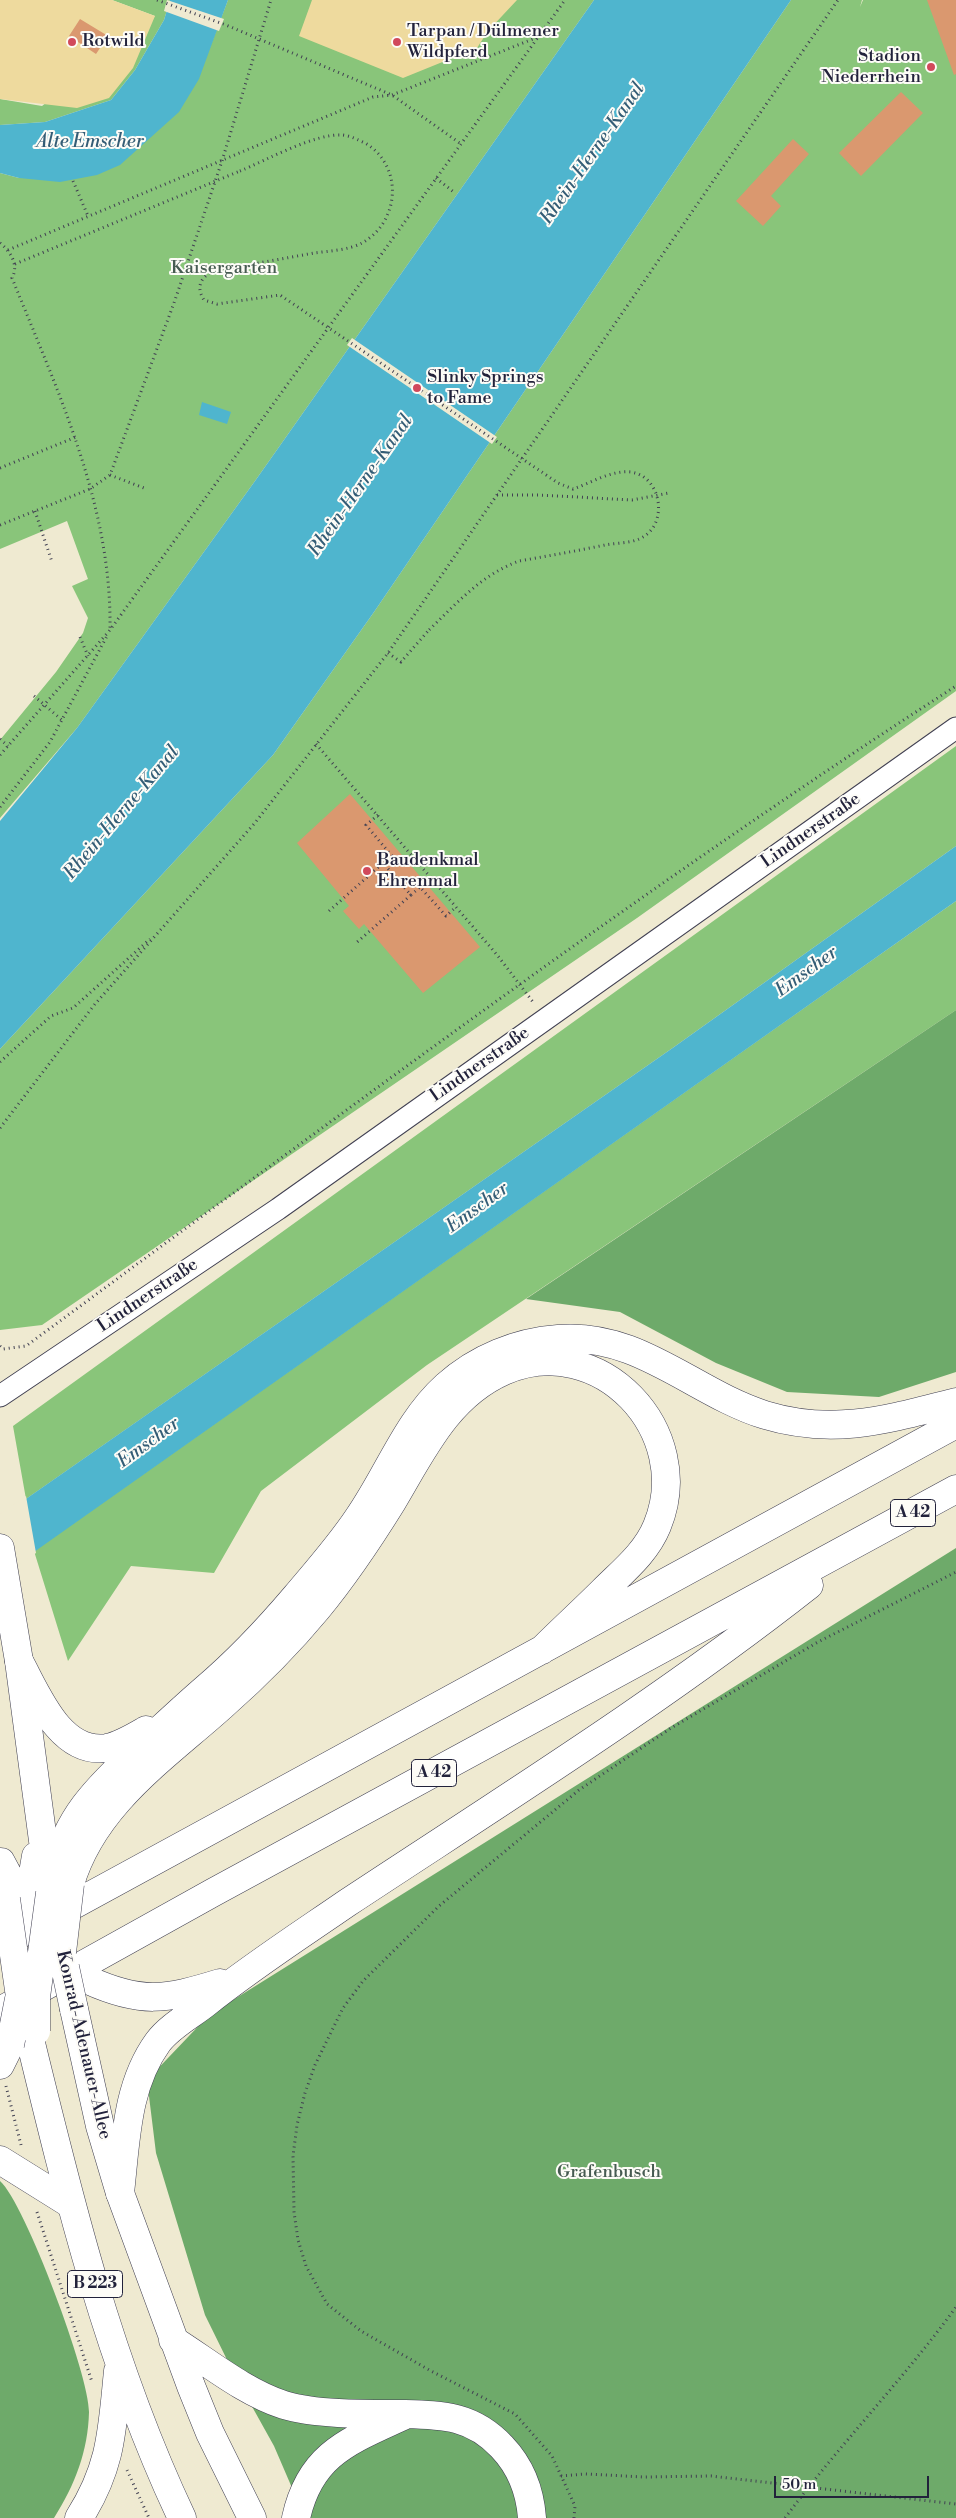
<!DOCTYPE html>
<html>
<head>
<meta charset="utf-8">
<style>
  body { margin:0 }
  #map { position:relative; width:956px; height:2518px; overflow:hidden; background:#efead1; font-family:"Libre Bodoni",serif }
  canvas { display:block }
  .scale { position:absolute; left:774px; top:2476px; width:155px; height:22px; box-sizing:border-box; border:2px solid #22223b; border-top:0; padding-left:6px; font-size:15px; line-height:18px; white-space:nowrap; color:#22223b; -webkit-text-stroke:4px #fdfcf7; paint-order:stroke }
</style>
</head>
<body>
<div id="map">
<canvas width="956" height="2518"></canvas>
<div class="scale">50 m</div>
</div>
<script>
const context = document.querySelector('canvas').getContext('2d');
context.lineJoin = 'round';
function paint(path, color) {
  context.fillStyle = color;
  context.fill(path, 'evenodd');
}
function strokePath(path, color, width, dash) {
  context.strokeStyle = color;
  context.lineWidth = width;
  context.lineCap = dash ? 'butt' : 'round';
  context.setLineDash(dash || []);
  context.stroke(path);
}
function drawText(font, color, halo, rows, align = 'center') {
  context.font = font + ' "Libre Bodoni",serif';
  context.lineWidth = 4;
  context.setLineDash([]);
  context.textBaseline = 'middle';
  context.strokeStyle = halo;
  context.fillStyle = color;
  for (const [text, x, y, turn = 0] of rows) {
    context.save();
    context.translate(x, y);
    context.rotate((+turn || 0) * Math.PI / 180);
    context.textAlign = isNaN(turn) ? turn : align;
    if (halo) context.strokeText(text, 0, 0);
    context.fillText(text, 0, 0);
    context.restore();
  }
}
paint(new Path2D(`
  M112 0H170L164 20 135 70 111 100 45 122 0 125V99L42 106 155 16Z
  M228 0H594L255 481 77 728 0 818V740L56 672 83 633 88 618 72 586 88 579 67 521 0 549V173L19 178 210 47Z
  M791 0H862L860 7 863 0H956V691L637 918 42 1325 0 1330V1049L273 755 374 612Z
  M956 746V846L674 1047 26 1499 13 1426Z
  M956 901V1010L427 1365 261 1491 214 1573 131 1566 68 1661 34 1551Z`), '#89c57a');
paint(new Path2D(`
  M956 1010V1372L879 1397 787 1392 716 1363 620 1312 526 1299Z
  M956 1548V2518H305L274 2446 235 2376 205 2315 156 2153 147 2080 209 2015Z
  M0 2181C25 2203 90 2377 89 2412 88 2451 75 2485 54 2518H0Z`), '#6eaa6a');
paint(new Path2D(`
  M0 0H112L155 16 133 68 109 98 77 108 0 99Z
  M312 0H517L488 31 477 48 403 78 299 36Z`), '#eeda9e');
paint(new Path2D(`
  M170 0H228L199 79 179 112 120 165 97 175 60 182 19 178 0 173V125L45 122 111 100 135 70 164 20Z
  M594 0H791L374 612 273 755 0 1049V821L77 728 255 481Z
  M202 402 231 412 227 424 199 415Z
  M956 846V901L0 1576V1517L674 1047Z`), '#4fb5ce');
paint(new Path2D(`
  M167 0 224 19 219 31 164 11Z
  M352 338 497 437 492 444 347 345Z
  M26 1496 36 1553 0 1578V1514Z`), '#efead1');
paint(new Path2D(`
  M927 0H956V74L954 75Z
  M80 19 108 36 96 54 69 36Z
  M901 92 923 113 861 176 839 153Z
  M793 139 809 154 771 196 781 206 763 226 736 201Z
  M350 794 480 947 423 993 364 924 359 929 343 911 349 906 297 843Z`), '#da986f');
const minor = new Path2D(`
  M0 1396 278 1209 956 728`);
const major = new Path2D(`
  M0 1548 19 1661 50 1893
  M1 1862 30 1916
  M30 1916 31 1885 36 1856
  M74 2009 100 2126 120 2193 191 2386 210 2433 252 2518
  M29 2035C69 2200 109 2364 182 2518
  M173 2340C208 2362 244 2392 284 2405 316 2415 370 2414 405 2414 444 2415 473 2416 502 2447 521 2467 530 2490 532 2518
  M79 2518C112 2466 112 2430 118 2371
  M296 2518C310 2454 349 2441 403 2416`);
const highway = new Path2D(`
  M19 1661C37 1694 60 1755 107 1748 121 1745 134 1737 146 1730
  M55 1871C67 1815 100 1786 140 1748 162 1728 183 1708 205 1689 238 1661 268 1629 296 1596 317 1571 340 1545 358 1518 388 1475 407 1421 446 1386 477 1358 517 1342 558 1339 639 1332 694 1393 765 1415 834 1436 889 1419 956 1402
  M70 1884C93 1805 164 1758 222 1706 256 1676 288 1644 317 1609 345 1575 369 1539 392 1502 422 1452 447 1396 504 1371 600 1329 696 1432 657 1526 646 1553 623 1571 603 1591 583 1611 562 1630 542 1650
  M0 1945 956 1424
  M88 1980C141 2004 165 2000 220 1983
  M0 2011 214 1892 956 1489
  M0 2065 10 2045
  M0 2160 69 2203
  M120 2193C126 2141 126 2086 158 2042 170 2026 191 2015 206 2003 251 1967 299 1936 347 1903 503 1800 663 1700 809 1585`);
strokePath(minor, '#414052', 23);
strokePath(major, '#414052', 29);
strokePath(highway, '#414052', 29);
strokePath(new Path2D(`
  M157 0 226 25 392 95 461 144
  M436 178 455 193
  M73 181 88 216
  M0 243C11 252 19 265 12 278 58 392 112 506 110 630
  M8 250 373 97 392 95 538 37
  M15 264 240 171
  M0 468 76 437
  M110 475 144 488
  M497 495H539L632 500 669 493
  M35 511 52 562
  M0 525 90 489 110 475 174 303 222 161 271 0
  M80 637 88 656
  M388 653 401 662 428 631
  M34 696 62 720
  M0 739 8 746
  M316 744 498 956 533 1002
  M0 755 110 630 565 0
  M0 807 50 742 107 636
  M378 815 366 825 392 856 383 863
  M411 895 420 887 446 916 456 907
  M329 911 383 863 411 895 356 943
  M0 1062 51 1016 73 1008 150 939
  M0 1128 95 1004 254 824 388 653 838 0
  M0 1346 3 1349 26 1346C332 1121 636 892 956 686
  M6 2086 21 2145
  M37 2212 92 2382
  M127 2470 149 2518
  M561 2476 585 2474 644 2477 711 2476 956 2504
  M574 2518 575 2506 552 2456 515 2414 431 2371 361 2331 327 2304 306 2266 298 2240 294 2212 293 2156 297 2125 305 2093 315 2065 343 2008 363 1981 439 1906 579 1790 671 1728 818 1642 956 1572
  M785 2518C839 2445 903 2380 956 2307`), '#414052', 3, [1, 4]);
strokePath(minor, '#fff', 21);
strokePath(major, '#fff', 28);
strokePath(highway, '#fff', 28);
const majorBridge = new Path2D(`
  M6 1899 20 1997 26 2023
  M62 1952 70 1884
  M65 1967 74 2009
  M36 2031V1997L50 1893
  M10 2045 19 1999`);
strokePath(majorBridge, '#414052', 29, []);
strokePath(new Path2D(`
  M240 171C267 160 315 133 343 135 351 136 358 140 365 143 403 165 401 221 362 243 349 250 329 251 314 253 281 259 247 265 213 271 200 278 196 287 204 300L217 304 280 295 558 483 573 489C591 483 611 470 631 472 663 477 669 527 639 539 630 543 616 543 605 545 576 551 548 556 519 561 481 575 456 604 428 631`), '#414052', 3, [1, 4]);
strokePath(majorBridge, '#fff', 28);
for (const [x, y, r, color] of [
  [72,42,5,"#d1495b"],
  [397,42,5,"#d1495b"],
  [931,67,5,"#d1495b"],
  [417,388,5,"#d1495b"],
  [367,871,5,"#d1495b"]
]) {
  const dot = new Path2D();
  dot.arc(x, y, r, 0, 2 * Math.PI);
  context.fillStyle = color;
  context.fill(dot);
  strokePath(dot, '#fdfcf7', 2);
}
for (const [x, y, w] of [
  [913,1513,45],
  [434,1773,45],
  [95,2284,55]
]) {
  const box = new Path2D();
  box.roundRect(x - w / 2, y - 13.5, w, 27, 4);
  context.fillStyle = '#fdfcf7';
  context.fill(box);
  strokePath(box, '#22223b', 1);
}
drawText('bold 16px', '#22223b', null, [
  ["A 42",913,1513],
  ["A 42",434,1773],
  ["B 223",95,2284]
]);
drawText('18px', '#22223b', '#fdfcf7', [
  ["Tarpan / Dülmener",407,32],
  ["Wildpferd",407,53],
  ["Rotwild",82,42],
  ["Stadion",921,57,"right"],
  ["Niederrhein",921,78,"right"],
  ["Slinky Springs",427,378],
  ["to Fame",427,399],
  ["Baudenkmal",377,861],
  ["Ehrenmal",377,882]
], 'left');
drawText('18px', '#465b51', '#fdfcf7', [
  ["Kaisergarten",224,269],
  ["Grafenbusch",609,2173]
]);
drawText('18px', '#22223b', '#fdfcf7', [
  ["Lindnerstraße",811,831,-35],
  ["Lindnerstraße",480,1065,-35],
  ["Lindnerstraße",148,1296,-34],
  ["Konrad-Adenauer-Allee",83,2045,77]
]);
drawText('italic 19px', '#345d76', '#fdfcf7', [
  ["Alte Emscher",90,142],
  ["Rhein-Herne-Kanal",593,154,-55],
  ["Rhein-Herne-Kanal",361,486,-55],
  ["Rhein-Herne-Kanal",122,813,-50],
  ["Emscher",807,972,-36],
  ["Emscher",478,1208,-36],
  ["Emscher",149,1443,-36]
]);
</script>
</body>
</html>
